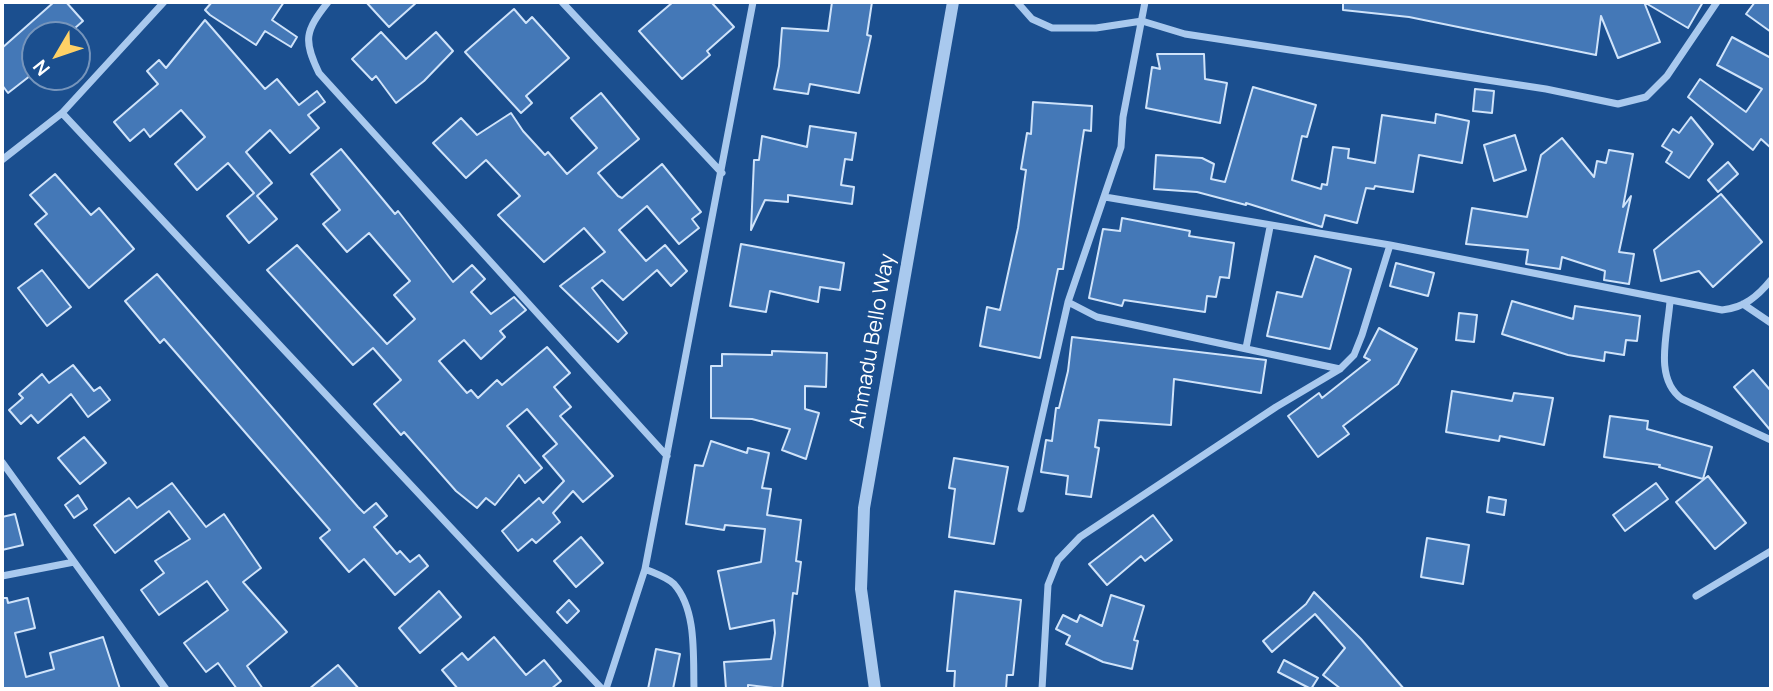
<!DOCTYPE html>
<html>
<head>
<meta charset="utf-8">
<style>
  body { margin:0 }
  #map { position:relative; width:1773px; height:691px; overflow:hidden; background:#1b4f8f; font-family:Manrope,sans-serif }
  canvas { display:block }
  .frame { position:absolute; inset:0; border:4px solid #fff; pointer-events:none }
  .north { position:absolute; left:21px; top:21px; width:70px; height:70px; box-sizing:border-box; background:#1b4f8f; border:2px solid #7695bc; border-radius:50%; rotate:231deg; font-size:19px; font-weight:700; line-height:28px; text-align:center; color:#fff }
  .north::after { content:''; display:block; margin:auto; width:24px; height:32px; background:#ffd166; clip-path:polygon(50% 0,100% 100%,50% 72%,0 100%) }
</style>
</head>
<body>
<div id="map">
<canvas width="1773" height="691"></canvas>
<div class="frame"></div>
<div class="north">N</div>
</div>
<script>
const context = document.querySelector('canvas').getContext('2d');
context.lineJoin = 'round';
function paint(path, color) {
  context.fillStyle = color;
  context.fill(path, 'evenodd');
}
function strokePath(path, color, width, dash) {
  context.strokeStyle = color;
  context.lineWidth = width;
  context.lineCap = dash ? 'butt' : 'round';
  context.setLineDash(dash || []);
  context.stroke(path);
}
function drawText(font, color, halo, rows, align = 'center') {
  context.font = font + ' Manrope,sans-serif';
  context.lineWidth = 6;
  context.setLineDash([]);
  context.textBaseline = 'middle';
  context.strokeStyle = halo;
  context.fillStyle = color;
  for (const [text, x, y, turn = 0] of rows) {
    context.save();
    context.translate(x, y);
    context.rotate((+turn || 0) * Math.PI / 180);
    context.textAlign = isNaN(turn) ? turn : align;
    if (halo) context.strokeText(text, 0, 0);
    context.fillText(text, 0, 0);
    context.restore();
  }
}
const building = new Path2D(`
  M54 2H66L83 21 67 35H35V72L8 93 2 85V48Z
  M212 2H284L272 20 297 37 291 47 265 31 256 45 210 15 205 10Z
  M366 2H417L389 27Z
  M673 2H711L734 27 707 51 710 55 682 79 639 31Z
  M832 2H872L867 35 871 36 859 93 810 84 808 94 774 89 779 66 782 28 828 31Z
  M1343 2H1703L1688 28 1644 2 1660 42 1618 58 1601 16 1596 55 1409 17 1343 10Z
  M1755 2H1771V32L1746 14Z
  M514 9 526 23 532 17 569 58 526 96 532 103 521 113 465 52Z
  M205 20 265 89 277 79 299 105 317 91 325 102 308 115 319 128 290 153 270 130 246 152 272 183 257 196 277 219 249 243 227 216 254 193 228 163 197 190 175 164 205 137 181 110 150 137 144 129 130 141 114 122 158 84 147 71 159 60 166 68Z
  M381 32 406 59 436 32 453 51 424 81 396 103 376 76 372 80 352 59Z
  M1732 37 1771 58V148L1761 139 1753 150 1688 97 1700 79 1746 112 1762 89 1717 65Z
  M1157 54H1204L1205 79 1227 83 1220 123 1146 108 1152 67 1160 69Z
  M1253 87 1316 105 1307 137 1302 136 1292 180 1321 189 1322 184 1327 185 1333 147 1349 149 1348 158 1375 163 1382 115 1435 123 1436 114 1469 121 1462 163 1419 155 1413 192 1375 186 1374 189 1366 188 1357 223 1325 215 1322 227 1246 203V205L1197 192 1154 189 1156 155 1202 158 1214 164 1211 179 1225 182Z
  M1475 89 1494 91 1492 113 1473 111Z
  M601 93 639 139 598 173 618 196 622 198 662 164 701 212 692 219 699 228 679 244 647 206 619 230 646 261 665 245 687 271 671 286 657 270 623 300 602 280 592 288 627 333 618 342 560 286 605 252 584 228 544 262 498 215 520 196 486 160 466 178 433 143 461 118 477 135 511 113 523 131 545 155 548 152 567 174 597 148 571 118Z
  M1033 102 1092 106 1091 131 1084 130 1063 269H1058L1040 358 980 346 987 307 1000 310 1018 228 1026 170 1021 169 1027 133 1031 134Z
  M1691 117 1713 144 1689 178 1666 162 1672 152 1662 146 1673 129 1679 133Z
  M810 126 856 133 852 160 845 159 841 185 854 187 852 204 788 195V202L765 200 751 230 754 160H759L762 136 807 147Z
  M1515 135 1526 170 1494 181 1484 145Z
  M1562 138 1594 177 1597 161 1606 163 1609 150 1633 154 1623 207 1631 196 1619 252 1634 254 1629 284 1604 280 1605 271 1562 257 1560 269 1526 264 1528 250 1466 244 1472 208 1527 217 1541 155Z
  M341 149 395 214 398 211 453 282 472 265 485 279 471 292 491 314 514 297 526 310 500 331 505 337 481 359 464 340 439 361 467 393 471 390 478 398 497 380 502 385 547 347 570 373 554 387 571 407 560 416 613 476 583 502 573 491 553 513 560 522 536 543 532 539 518 551 502 531 539 498 543 503 564 481 543 456 557 444 527 409 507 426 542 468 525 483 519 475 495 505 486 498 477 508 456 491 404 432 401 435 374 404 401 380 373 348 353 365 267 270 297 245 387 344 415 319 394 295 410 281 369 233 347 252 323 224 340 210 311 174Z
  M1728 162 1738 174 1718 192 1708 180Z
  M55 174 91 215 99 208 134 249 89 288 35 224 47 214 30 195Z
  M1721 194 1762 242 1713 287 1699 271 1661 281 1654 250Z
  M1122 218 1190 231 1189 236 1234 243 1229 278 1220 277 1216 297 1207 296 1205 312 1124 300 1122 306 1089 298 1103 229 1120 231Z
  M741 244 844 263 840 290 820 287 818 302 770 291 766 312 730 306Z
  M1315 256 1351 269 1330 349 1267 336 1277 292 1302 297Z
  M1396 263 1434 273 1428 296 1390 286Z
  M42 270 71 307 47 326 18 288Z
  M157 274 358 507 364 513 376 503 387 516 374 527 397 554 400 551 410 562 419 555 428 566 395 595 364 559 349 572 320 538 330 530 164 339 160 343 125 301Z
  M1512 301 1573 319 1575 306 1640 316 1637 341 1626 340 1624 355 1605 352 1604 361 1568 355 1502 334Z
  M1459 313 1477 315 1474 342 1456 340Z
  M1379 328 1417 349 1398 384 1343 426 1349 434 1318 457 1288 416 1319 393 1322 398 1370 360 1364 357Z
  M1072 337 1266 360 1261 393 1174 379 1171 425 1099 420 1095 447 1099 448 1091 497 1066 494 1068 476 1041 472 1046 440 1052 441 1056 408H1059L1068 371Z
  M772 351 827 353 826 387 805 386V409L819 413 806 459 782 450 790 429 752 419 711 418V366H722V354L772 355Z
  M73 365 94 391 100 387 110 400 88 417 71 394 38 423 31 415 21 424 9 410 23 398 19 394 42 374 49 383Z
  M1753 370 1771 391V431L1734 387Z
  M1452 391 1512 401 1514 393 1553 398 1544 445 1500 436 1499 441 1446 432Z
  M1610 416 1648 421 1647 429 1712 447 1703 479 1659 467 1660 465 1604 457Z
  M84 437 106 463 80 484 58 458Z
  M711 441 747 453 748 448 769 453 762 488 771 489 767 515 801 520 796 561 801 562 797 594 793 593 782 689 748 685V689H726L724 662 771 659 775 633 774 620 730 629 718 571 761 562 765 529 725 525 724 530 686 524 695 465 703 466Z
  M954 458 1008 467 994 544 949 537 955 489 949 488Z
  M1708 476 1746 523 1715 549 1676 502Z
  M172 483 206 527 224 514 261 568 243 582 287 632 247 666 263 689H237L218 663 206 672 184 643 228 610 207 581 159 615 141 590 164 573 155 561 190 539 169 511 115 553 94 525 129 498 137 508Z
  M1656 483 1668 499 1625 531 1613 515Z
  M78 495 87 509 74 518 65 505Z
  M1489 497 1506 500 1504 515 1487 512Z
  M15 514 23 545 2 550V517Z
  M1153 515 1172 540 1145 561 1141 556 1107 585 1089 564Z
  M581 537 603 563 576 587 554 561Z
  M1427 538 1469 545 1463 584 1421 577Z
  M439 591 461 617 420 653 399 628Z
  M955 591 1021 600 1013 675H1007L1006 689H954L955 671H947Z
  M1314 592 1361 639 1404 689H1341L1323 675 1345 648 1315 614 1272 652 1263 641 1306 604Z
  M1111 595 1144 606 1134 640 1138 641 1132 669 1103 662 1066 644 1070 636 1056 629 1063 615 1077 622 1080 615 1102 626Z
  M2 598H7L8 603 28 598 35 628 15 633 26 677 54 669 50 653 103 637 120 689H2Z
  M569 600 579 611 567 623 557 612Z
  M494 637 526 675 544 660 561 681 551 689H458L442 670 462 653 468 660Z
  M656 649 680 654 673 689H648Z
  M1284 660 1318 678 1311 689 1278 672Z
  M338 665 359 689H309Z`);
paint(building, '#4478b7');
strokePath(building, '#cfe3fa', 2);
strokePath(new Path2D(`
  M328 2C305 31 303 40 319 73L667 456
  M562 2 722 173
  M1017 2 1032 19 1052 28H1096L1142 21 1185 34 1546 89 1618 104 1646 97 1667 76 1717 2
  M1145 2 1123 117 1121 147 1068 302 1097 317 1340 369
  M62 113 602 689
  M2 160 62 113 164 2
  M1105 197 1390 245 1722 310C1744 308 1758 296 1771 280
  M1670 301C1668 333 1653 378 1682 399L1771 440
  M1743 304 1771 323
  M1246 348 1270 227
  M2 462 166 689
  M1021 509 1068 302
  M645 569C654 573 667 577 674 584 697 610 693 656 694 689
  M2 576 74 562
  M1696 596 1771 551
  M606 689 645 569 753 2
  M1042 689 1048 585 1058 560 1080 537 1276 407 1340 369 1354 355 1362 335 1390 245`), '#a9c9ee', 7);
strokePath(new Path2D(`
  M875 689 861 589 864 508 953 2`), '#a9c9ee', 12);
drawText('21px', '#fff', '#1b4f8f', [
  ["Ahmadu Bello Way",873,341,-80]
]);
</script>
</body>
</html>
